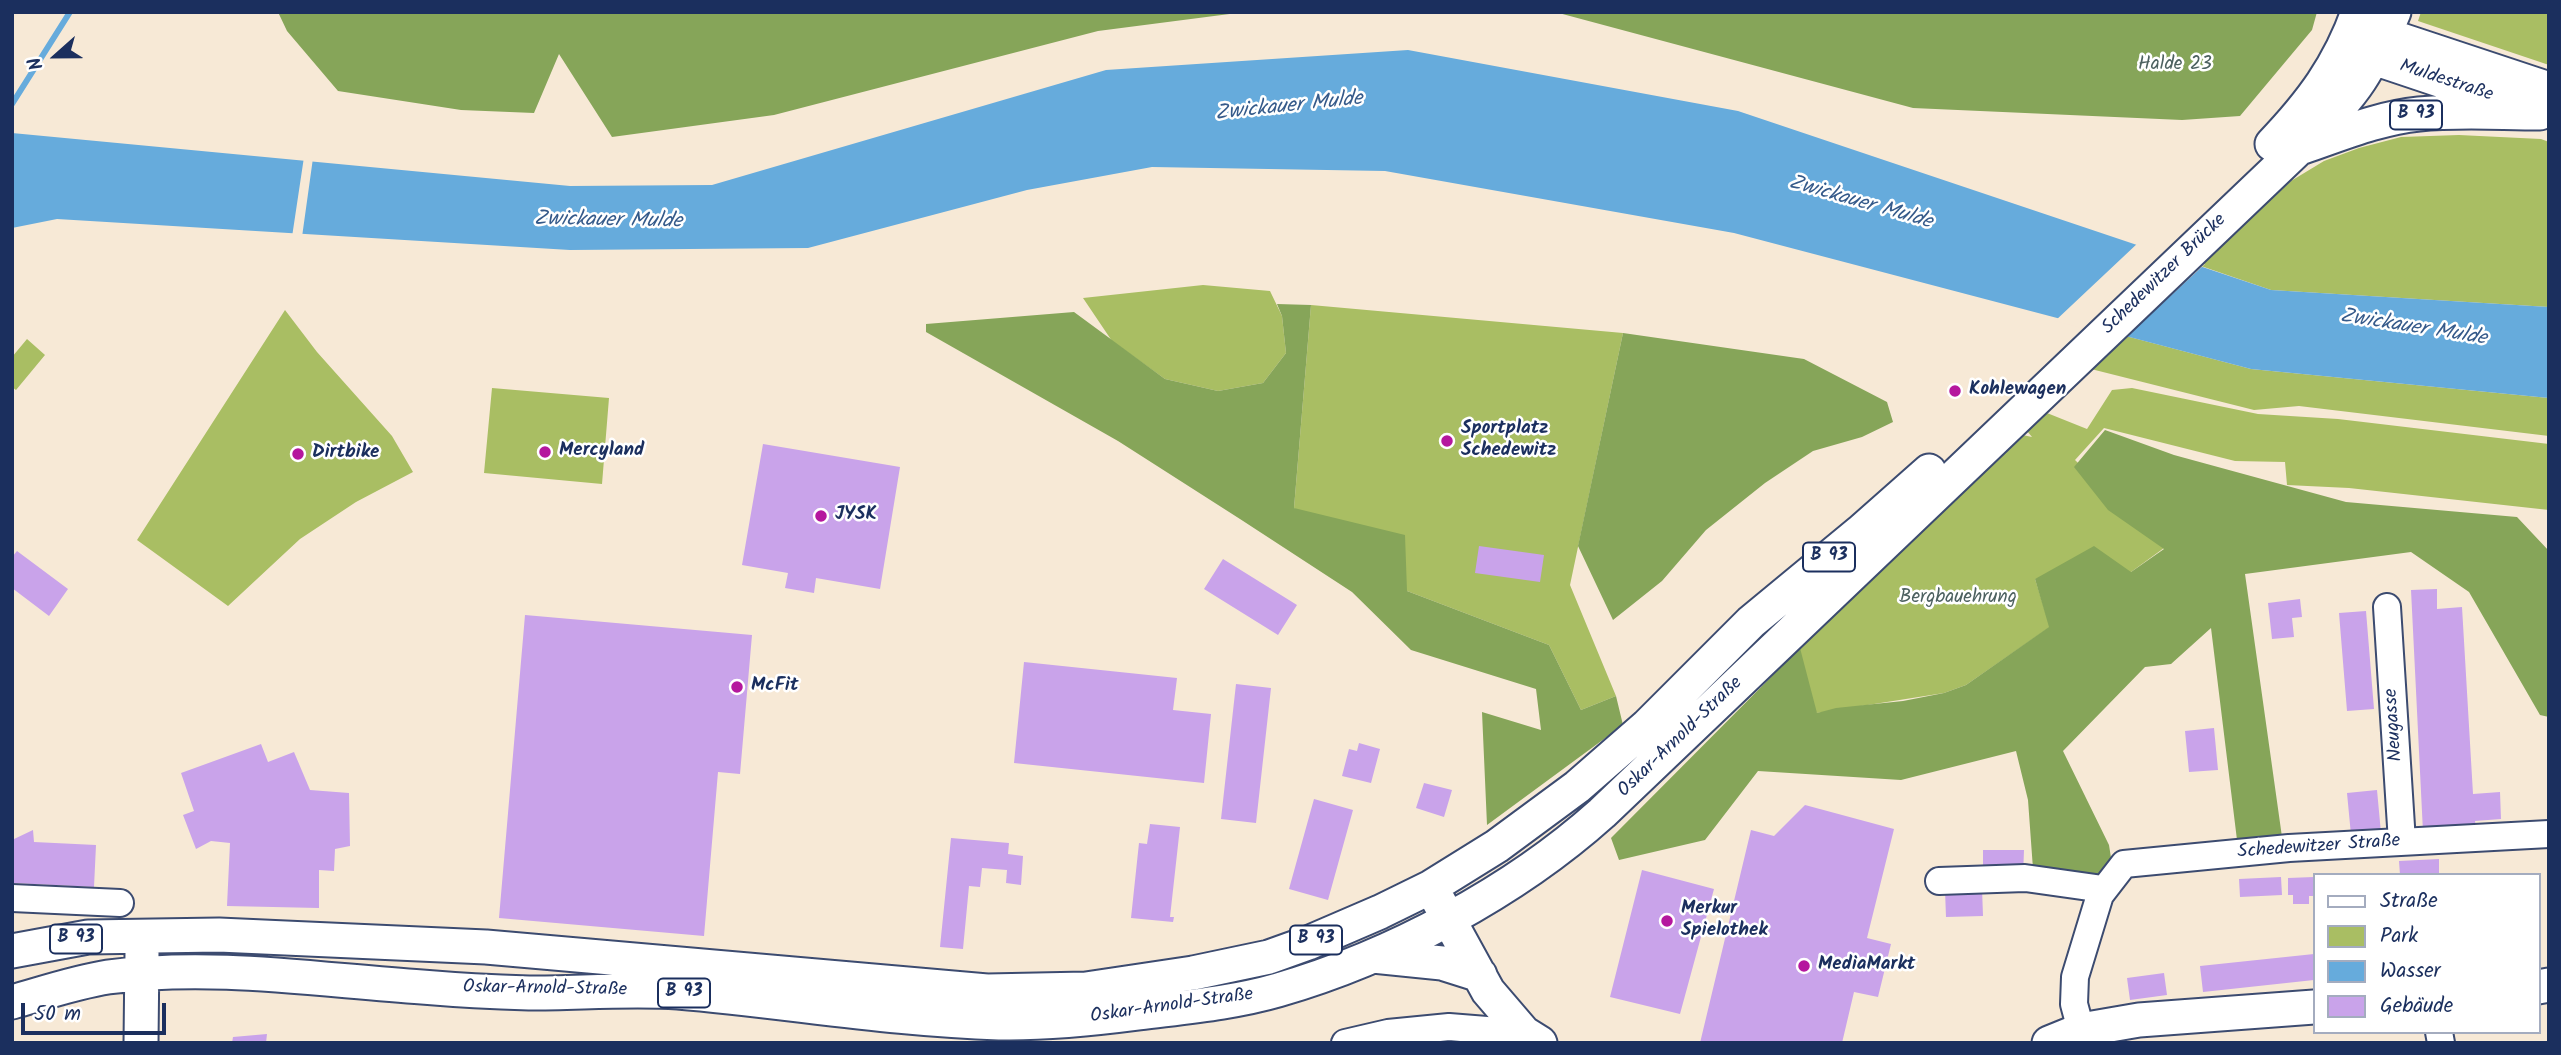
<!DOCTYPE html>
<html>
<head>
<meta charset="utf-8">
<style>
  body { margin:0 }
  #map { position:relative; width:2561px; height:1055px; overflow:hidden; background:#f7e9d6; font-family:Kalam,sans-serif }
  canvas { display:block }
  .frame { position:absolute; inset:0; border:14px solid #1b2f5e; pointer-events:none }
  .legend { position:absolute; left:2313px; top:873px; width:228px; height:161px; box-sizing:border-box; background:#fff; border:2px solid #a4acbf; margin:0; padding:9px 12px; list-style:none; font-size:21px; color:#1b2f5e }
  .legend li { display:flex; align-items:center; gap:14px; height:35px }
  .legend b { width:35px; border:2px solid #a4acbf }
  .north { position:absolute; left:21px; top:21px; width:70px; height:70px; -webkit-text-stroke:5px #fff; paint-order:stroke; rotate:249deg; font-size:19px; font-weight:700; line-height:28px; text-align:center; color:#1b2f5e }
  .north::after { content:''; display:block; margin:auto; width:24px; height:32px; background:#1b2f5e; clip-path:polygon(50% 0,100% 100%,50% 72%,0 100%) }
  .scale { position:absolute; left:21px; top:1003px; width:145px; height:32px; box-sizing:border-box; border:4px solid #1b2f5e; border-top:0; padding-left:9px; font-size:21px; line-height:24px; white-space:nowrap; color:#1b2f5e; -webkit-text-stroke:5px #fff; paint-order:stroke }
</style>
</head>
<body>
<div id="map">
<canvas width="2561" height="1055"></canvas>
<div class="frame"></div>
<ul class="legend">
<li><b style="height:9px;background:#fff"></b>Straße</li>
<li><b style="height:19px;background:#a9be63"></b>Park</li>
<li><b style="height:19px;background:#66abdc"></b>Wasser</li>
<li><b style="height:19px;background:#c9a3ea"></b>Gebäude</li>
</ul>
<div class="north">N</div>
<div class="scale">50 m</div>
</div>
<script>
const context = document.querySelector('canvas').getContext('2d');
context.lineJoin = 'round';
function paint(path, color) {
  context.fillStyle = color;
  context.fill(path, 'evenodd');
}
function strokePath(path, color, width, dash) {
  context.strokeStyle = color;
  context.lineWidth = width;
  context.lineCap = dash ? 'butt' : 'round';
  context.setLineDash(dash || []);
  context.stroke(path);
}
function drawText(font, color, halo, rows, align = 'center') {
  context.font = font + ' Kalam,sans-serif';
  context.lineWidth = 5;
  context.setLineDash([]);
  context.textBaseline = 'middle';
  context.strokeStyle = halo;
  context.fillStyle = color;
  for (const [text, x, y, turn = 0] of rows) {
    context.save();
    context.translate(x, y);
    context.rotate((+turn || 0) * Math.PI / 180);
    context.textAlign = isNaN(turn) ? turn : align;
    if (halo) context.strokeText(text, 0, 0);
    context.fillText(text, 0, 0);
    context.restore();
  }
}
paint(new Path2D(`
  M2421 12H2549V65L2418 21Z
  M2459 135 2541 139 2549 142V307L2271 290 2198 265 2291 181 2324 161 2359 148 2401 137Z
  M1203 285 1270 291 1282 316 1286 353 1263 383 1218 391 1165 379 1112 341 1083 298Z
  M1311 305 1623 333 1570 585 1616 696 1581 710 1549 645 1407 591 1294 508Z
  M285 310 317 352 392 436 413 472 356 502 300 539 228 606 137 540Z
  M2122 335 2251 369 2549 398V436L2299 406 2254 410 2087 368Z
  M27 339 45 355 16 390 12 387V357Z
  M492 388 609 398 602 484 484 473Z
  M2132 388 2258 414 2338 419 2549 444V510L2349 488 2287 485 2285 462 2235 461 2104 428 2075 460 2164 548 2131 572 2035 579 2050 627 1966 685 1944 693 1817 713 1772 676 2018 434 2032 437 2027 431 2047 413 2087 429 2112 390Z`), '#a9be63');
paint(new Path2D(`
  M278 12H1245L1098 31 774 115 612 137 559 54 534 113 461 110 338 91 287 31Z
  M1555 12H2317L2312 30 2240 116 2182 120 1913 108Z
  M1277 304 1311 305 1294 508 1405 535 1407 591 1549 645 1581 710 1616 696 1623 725 1487 825 1482 712 1541 730 1536 689 1411 650 1352 592 1240 519 1118 441 926 332V324L1074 312 1165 379 1218 391 1263 383 1286 353 1282 316Z
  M1623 333 1804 359 1887 402 1893 422 1862 437 1813 451 1765 483 1706 530 1662 581 1613 620 1578 546Z
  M2105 430 2174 455 2346 502 2517 517 2549 551V717L2540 715 2469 592 2411 552 2245 574 2282 837 2237 840 2211 628 2171 664 2145 667 2063 751 2109 845 2112 864 2092 878 2033 869 2028 800 2016 751 1901 780 1758 771 1705 840 1619 860 1611 838 1800 648 1817 713 1836 708 1903 701 1944 693 1966 685 2049 627 2035 579 2094 546 2131 572 2164 549 2108 510 2074 467Z`), '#86a559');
paint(new Path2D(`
  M1408 50 1738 111 2271 290 2549 307V398L2251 369 1734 233 1385 171 1152 167 1027 190 808 248 570 250 57 219 12 228V133L570 186 712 185 1106 70Z`), '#66abdc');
paint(new Path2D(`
  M304 157 313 158 302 237H292Z
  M2139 242 2205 264 2124 339 2055 321Z`), '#f7e9d6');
strokePath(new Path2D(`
  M12 104 70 12`), '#66abdc', 6);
paint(new Path2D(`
  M763 444 900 467 880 589 816 578 814 593 785 588 788 573 742 565Z
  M1479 546 1544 555 1540 582 1475 573Z
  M17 551 68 589 49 616 12 588V557Z
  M1223 559 1297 605 1278 635 1204 589Z
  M2437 589V609L2462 607 2473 794 2500 792 2501 819 2475 821 2476 827 2423 832 2411 590Z
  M2300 599 2302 617 2292 618 2294 637 2272 639 2268 603Z
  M2366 611 2374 709 2347 711 2339 613Z
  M525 615 752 635 740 774 718 772 704 936 499 918Z
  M1024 662 1177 678 1173 710 1211 714 1204 783 1014 763Z
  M1236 684 1271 688 1256 823 1221 819Z
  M2214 728 2218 770 2189 772 2185 731Z
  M1359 743 1380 749 1371 783 1342 776 1349 749 1357 751Z
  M261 744 268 762 294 752 310 790 349 793 350 846 335 849 334 871 319 870V908L227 906 230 843 211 841 196 849 183 815 194 811 181 773Z
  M1424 783 1452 790 1444 817 1416 808Z
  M2377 790 2381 833 2351 835 2347 793Z
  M1314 799 1353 810 1328 900 1289 889Z
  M1805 805 1894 829 1867 938 1891 944 1878 997 1854 992 1842 1043H1700L1751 830 1774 836Z
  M1150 824 1180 827 1170 917H1174L1173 922 1131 918 1139 843 1147 844Z
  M33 830 34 842 96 845 94 887 12 883V840Z
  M951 838 1009 843 1008 854 1023 856 1021 885 1006 883 1007 870 982 868 980 887 969 886 963 949 940 947Z
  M1983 850H2024L2023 877H1983Z
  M2439 859V875H2400L2399 861Z
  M1642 870 1714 889 1680 1014 1610 997Z
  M2281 877 2282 895 2240 897 2239 879Z
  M2314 877V896H2309V904H2293V895H2288V878Z
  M1982 888 1983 916 1946 917 1945 890Z
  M2314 954V980L2203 992 2200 966Z
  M2164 973 2167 995 2130 1000 2127 978Z
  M267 1034 266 1043H232L233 1037Z`), '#c9a3ea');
const minor = new Path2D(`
  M2387 607 2402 842
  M1939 881 2025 878 2103 889
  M12 898 120 903
  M2081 1030 2074 1004 2075 977 2100 895 2124 864 2289 848 2549 834
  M2439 1032 2441 1043
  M1345 1043 1388 1033 1449 1027 1524 1033`);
const major = new Path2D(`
  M2362 27 2549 89
  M2353 51 2511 104
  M2272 144C2311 103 2339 66 2358 12
  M2303 147C2341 134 2379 118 2419 114 2459 110 2500 113 2540 113
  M1437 898 1488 991 1524 1033 1540 1043
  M12 951 88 937 219 935 486 947 987 991 1086 989 1193 973 1269 957 1308 943 1380 912 1431 887 1497 846 1577 787 1647 726 1751 622 1860 532 1929 471
  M1373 956 1442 963 1480 975
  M2538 987 2549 985
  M12 1002C44 993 76 982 108 977 212 963 318 980 422 987 457 990 494 992 529 993 579 993 628 989 678 992 785 1001 892 1020 999 1023 1046 1024 1093 1019 1139 1013 1186 1007 1233 1003 1278 990 1392 957 1514 892 1602 813L2298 149C2319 127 2343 106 2360 80 2374 59 2384 36 2394 12
  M141 1043 142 952
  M2049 1043 2081 1030 2139 1020 2314 1007`);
strokePath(minor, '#3c4b70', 30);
strokePath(major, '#3c4b70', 37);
strokePath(minor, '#fff', 26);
strokePath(major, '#fff', 33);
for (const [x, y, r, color] of [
  [1955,391,7,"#b5179e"],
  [1447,441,7,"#b5179e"],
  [545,452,7,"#b5179e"],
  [298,454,7,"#b5179e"],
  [821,516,7,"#b5179e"],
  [737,687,7,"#b5179e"],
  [1667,921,7,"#b5179e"],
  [1804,966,7,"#b5179e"]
]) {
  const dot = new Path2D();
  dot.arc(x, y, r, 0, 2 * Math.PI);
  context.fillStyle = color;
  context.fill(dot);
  strokePath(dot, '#fff', 2.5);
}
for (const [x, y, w] of [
  [2416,115,52],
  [1829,557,52],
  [76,939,52],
  [1316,940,52],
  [684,993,52]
]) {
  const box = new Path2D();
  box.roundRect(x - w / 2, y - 14.5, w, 29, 5);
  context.fillStyle = '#fff';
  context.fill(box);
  strokePath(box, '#1b2f5e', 2);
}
drawText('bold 18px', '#1b2f5e', null, [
  ["B 93",2416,115],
  ["B 93",1829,557],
  ["B 93",76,939],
  ["B 93",1316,940],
  ["B 93",684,993]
]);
drawText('19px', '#4d6160', '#fff', [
  ["Halde 23",2175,66],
  ["Bergbauehrung",1958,599]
]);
drawText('19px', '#1b2f5e', '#fff', [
  ["Muldestraße",2446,82,18],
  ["Schedewitzer Brücke",2165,275,-44],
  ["Neugasse",2395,725,-94],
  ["Oskar-Arnold-Straße",1681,738,-44],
  ["Schedewitzer Straße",2319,848,-4],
  ["Oskar-Arnold-Straße",545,990,1],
  ["Oskar-Arnold-Straße",1172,1007,-8]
]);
drawText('bold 19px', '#1b2f5e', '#fff', [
  ["Kohlewagen",1969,391],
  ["Sportplatz",1461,430],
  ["Schedewitz",1461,452],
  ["Mercyland",559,452],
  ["Dirtbike",312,454],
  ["JYSK",835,516],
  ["McFit",751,687],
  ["Merkur",1681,910],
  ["Spielothek",1681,932],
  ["MediaMarkt",1818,966]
], 'left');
drawText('italic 21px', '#355a8a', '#fff', [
  ["Zwickauer Mulde",1289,108,-6],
  ["Zwickauer Mulde",1860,204,16],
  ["Zwickauer Mulde",608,222,1],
  ["Zwickauer Mulde",2413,329,9]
]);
</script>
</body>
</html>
